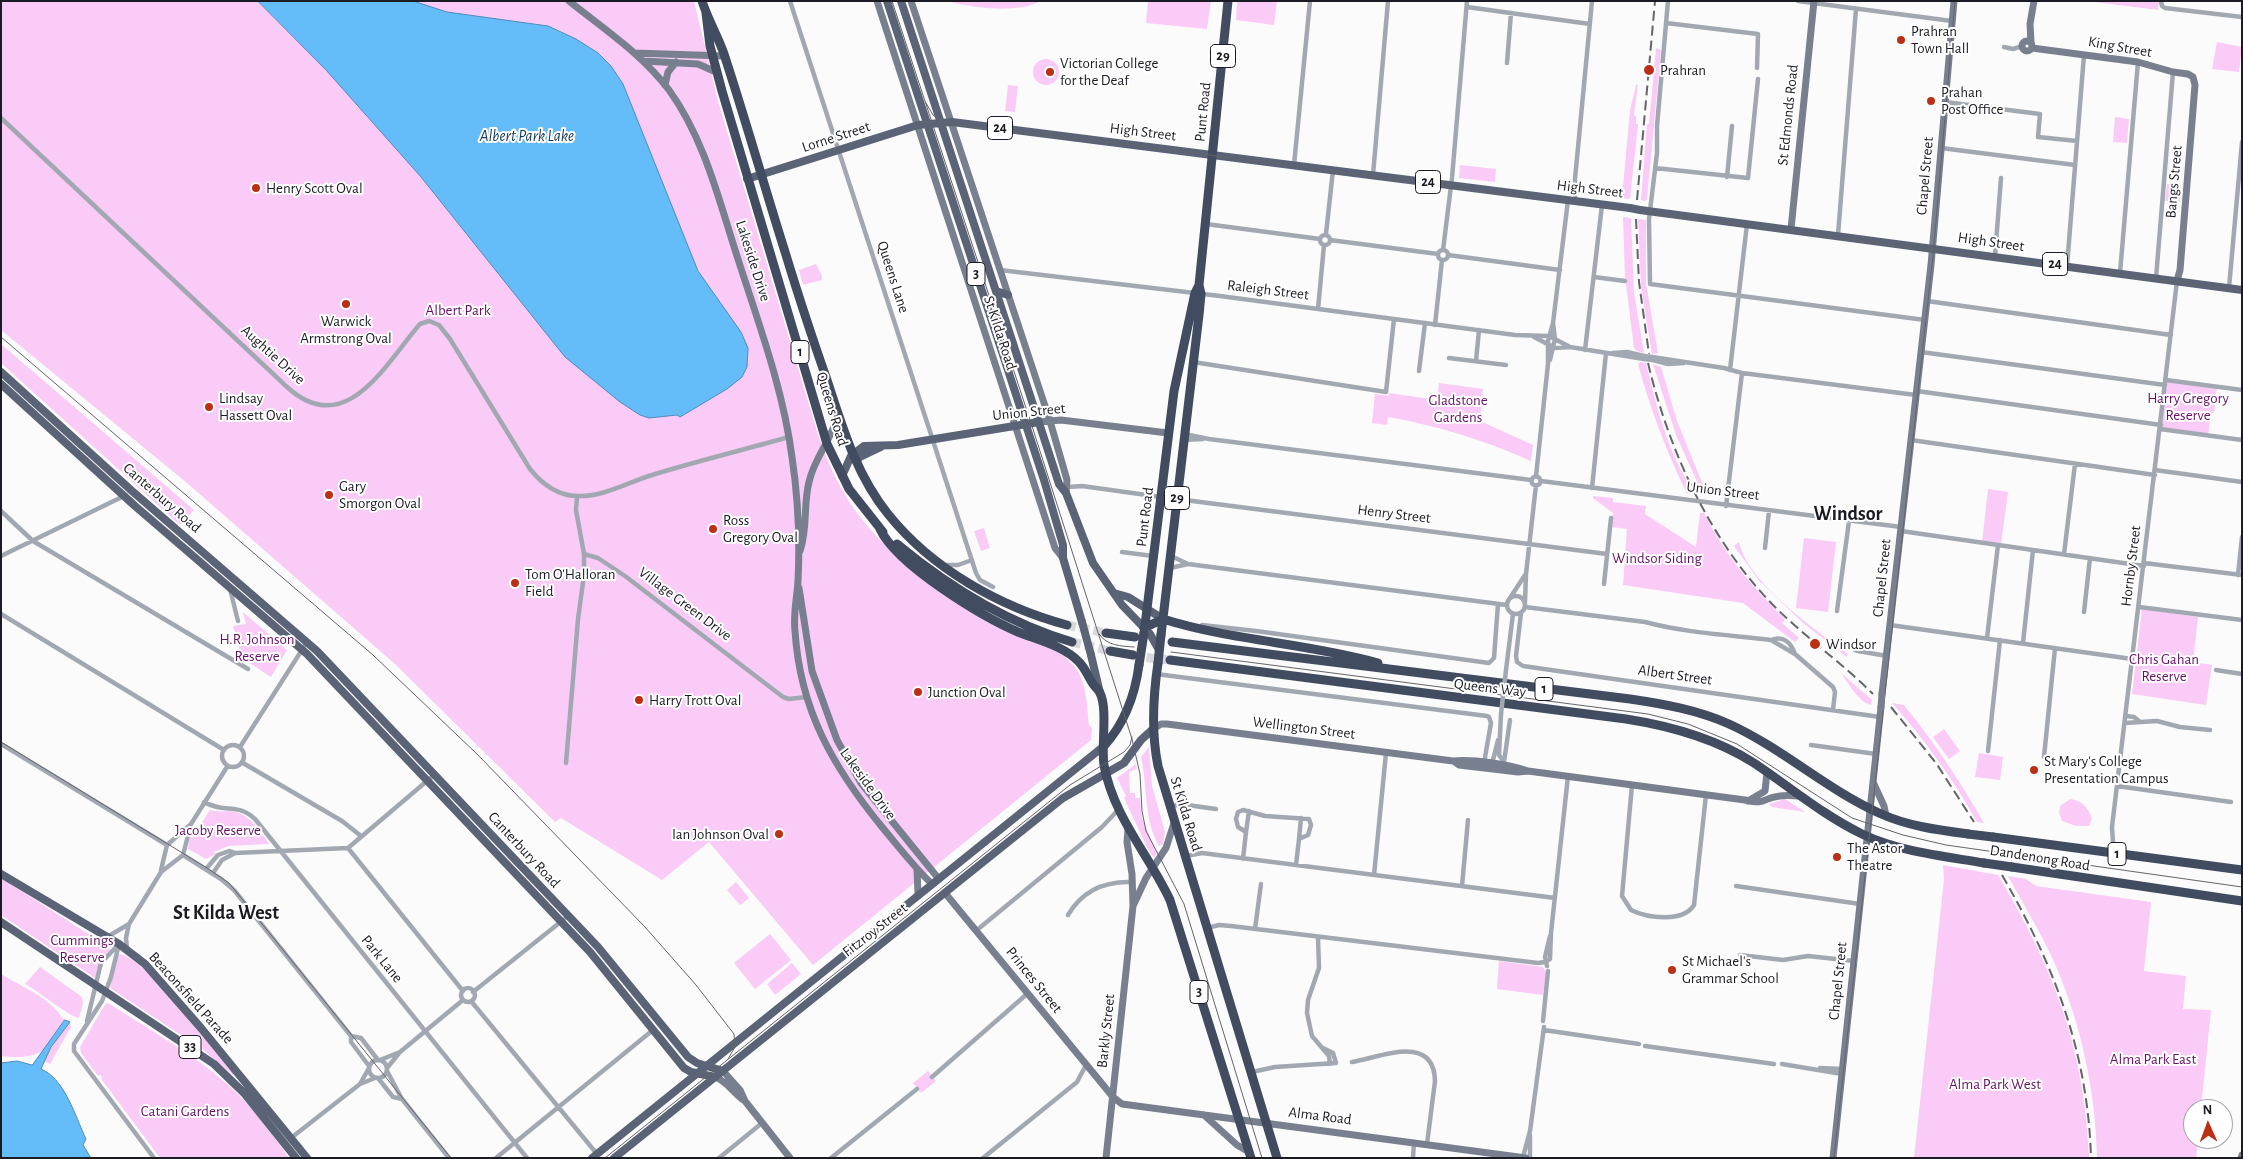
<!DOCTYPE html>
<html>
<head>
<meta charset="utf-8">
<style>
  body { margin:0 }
  #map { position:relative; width:2243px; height:1159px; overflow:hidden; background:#fbfbfb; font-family:"Alegreya Sans",sans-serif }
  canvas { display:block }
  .frame { position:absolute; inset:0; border:2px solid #1b1b25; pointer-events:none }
  .north { position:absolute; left:2183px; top:1099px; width:50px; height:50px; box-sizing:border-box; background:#fff; border:1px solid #a4a4a8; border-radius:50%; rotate:358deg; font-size:14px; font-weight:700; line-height:20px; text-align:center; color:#1b1b25 }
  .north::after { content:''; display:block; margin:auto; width:18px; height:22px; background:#bb3015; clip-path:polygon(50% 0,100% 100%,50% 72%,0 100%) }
</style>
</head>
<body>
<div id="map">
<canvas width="2243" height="1159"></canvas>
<div class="frame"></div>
<div class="north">N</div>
</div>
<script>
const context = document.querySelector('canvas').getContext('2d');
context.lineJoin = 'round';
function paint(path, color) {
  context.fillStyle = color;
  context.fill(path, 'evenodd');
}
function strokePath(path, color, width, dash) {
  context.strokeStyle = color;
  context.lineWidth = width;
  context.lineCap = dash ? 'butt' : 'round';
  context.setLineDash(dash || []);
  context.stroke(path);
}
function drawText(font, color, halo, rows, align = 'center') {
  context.font = font + ' "Alegreya Sans",sans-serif';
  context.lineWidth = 4;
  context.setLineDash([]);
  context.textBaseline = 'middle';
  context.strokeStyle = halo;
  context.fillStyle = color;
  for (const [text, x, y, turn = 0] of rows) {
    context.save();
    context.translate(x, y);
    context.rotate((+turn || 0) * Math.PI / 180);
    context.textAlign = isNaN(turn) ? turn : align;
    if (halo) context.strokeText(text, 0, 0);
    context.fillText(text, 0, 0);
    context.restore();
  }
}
paint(new Path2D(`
  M1 1H694L718 101 816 428C843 512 879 547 951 595 966 604 980 615 995 624 1019 636 1063 647 1077 670 1087 685 1087 708 1089 725L1092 728 1091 740 813 965 709 842 662 880 561 818 555 822 395 664 187 483 1 330Z
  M948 1H1040C1019 14 971 8 948 1Z
  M1148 1H1211L1207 29 1146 23Z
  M1237 1H1277L1274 25 1236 20Z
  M2086 1H2159L2158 10Z
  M2217 42 2242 47 2239 72 2212 69Z
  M1656 48 1661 50 1647 199 1645 201 1641 200 1647 124H1649Z
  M1033 72a13 13 0 1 1 26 0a13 13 0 1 1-26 0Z
  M1008 85 1018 86 1015 112 1005 111Z
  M1636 85H1638L1634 115 1636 116V124H1638L1630 199 1622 198 1630 110Z
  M2115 117 2129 119 2127 143 2113 142Z
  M1460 165 1496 169 1495 182 1459 178Z
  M2167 184 2181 186 2180 202 2165 201Z
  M1623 217 1631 218 1634 293 1644 353 1637 351 1634 348 1625 276Z
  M1638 219 1646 220V283L1658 353 1652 354 1641 287Z
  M816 264 822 276V280L803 285 799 270Z
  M1 344 194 510 180 525 1 363Z
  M1640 362 1646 363C1656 405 1668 454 1693 490L1687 494C1666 450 1651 411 1638 364Z
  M1653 364 1661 367 1677 421 1703 485 1700 488 1676 435Z
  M2167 379 2217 386 2214 413H2211L2208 436 2161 430Z
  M1439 383 1483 389 1480 421 1533 445 1531 461C1484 440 1438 426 1388 417L1387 425 1372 423 1375 394 1388 396 1389 393 1437 400Z
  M1988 489 2008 492 2001 544 1982 542Z
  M1593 496 1613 498V502L1646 506 1645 514 1696 547 1700 513H1704C1724 554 1752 587 1785 619L1782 623 1799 638 1795 642 1743 603 1623 585 1627 529 1612 527 1613 513 1593 498Z
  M984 528 990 548 981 551 974 531Z
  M1804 538 1836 542 1828 612 1796 608Z
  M1739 542C1747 582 1816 630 1848 654L1847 657 1803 623 1762 583H1761L1734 546Z
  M2142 609 2198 617 2193 662 2212 665 2206 705 2132 694Z
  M243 612 287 650 271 677 242 658 233 626 246 624Z
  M1840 672 1872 700 1871 705C1857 701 1849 683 1840 672Z
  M1892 703 1904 705C1934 742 1960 781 1984 823L1977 822C1953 779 1925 740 1892 703Z
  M1944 729 1960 751 1949 759 1933 737Z
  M1149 747 1152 786 1165 832 1163 844 1159 846C1143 818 1148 787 1141 757Z
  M1979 753 2003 757 2000 780 1975 777Z
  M1136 764 1137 769 1129 772 1130 793H1135V798H1140L1142 818 1157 853 1154 858 1147 847 1124 798 1126 796 1117 778Z
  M1785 799 1805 812 1772 807 1769 804Z
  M2070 799C2081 800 2089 808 2092 819L2089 826H2076L2062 821 2059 813 2060 806Z
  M210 810C217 812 223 811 230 811 249 813 260 830 269 844L229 846 214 852 216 854 206 859 188 849 190 836 192 838Z
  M1943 865 1998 875C2054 970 2084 1046 2089 1158H1914L1944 879Z
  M2008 876 2026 879 2036 886 2151 902 2144 971 2186 976 2183 1009 2211 1010 2201 1109H2193V1139H2198L2196 1158H2097C2096 1092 2081 1024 2055 964 2041 933 2024 905 2008 876Z
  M1 878 107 946 110 950 101 960 95 978 1 915Z
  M736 882 749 898 740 905 727 890Z
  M770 934 791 960 755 989 734 963Z
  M118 954C143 954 216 1051 235 1073L233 1075 202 1049 110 988Z
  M1499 961 1543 967 1546 972 1543 995 1497 989Z
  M792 963 801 974 775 995 767 984Z
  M40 967 82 997 83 1003 79 1018C71 1018 37 990 25 984Z
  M1 974C22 987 51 998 63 1019L70 1021 71 1027 50 1064 44 1061 65 1020 44 1050C33 1058 15 1058 1 1056Z
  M106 1003 110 1004C149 1030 192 1053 227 1084 251 1105 271 1132 289 1158H160L102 1080 101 1075 98 1076 81 1053 80 1047Z
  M928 1071 936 1081 921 1093 913 1083Z`), '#f9cbf6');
const water = new Path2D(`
  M258 1H413L447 12 548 26 576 39 598 53 611 66 623 84 698 271 741 332 748 348 747 367 742 377 727 389 680 417 677 415 649 418 640 415 620 402 565 357 421 177 326 70Z
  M65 1020 70 1022 51 1047 41 1069C65 1079 75 1116 86 1139L83 1145 91 1158H1V1063L17 1061 32 1065Z`);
paint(water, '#64bcf8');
strokePath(water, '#4e8cb9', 1);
strokePath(new Path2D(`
  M1067 625 1106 633
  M1072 642 1110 651
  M1133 656 1170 660`), '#d9d9db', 9, [9, 4.5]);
strokePath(new Path2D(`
  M790 1 976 573 980 580 993 587
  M1668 1 1657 126V153L1649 219 1650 284 1925 320
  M1798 1 1952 21
  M2161 1 2162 6 2165 8 2242 17
  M1467 7 1590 24
  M1666 23 1758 34 1757 68
  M2004 47 2013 49 2022 46
  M1507 63 1511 13
  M1945 102 2040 114 2038 137 2077 141
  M1 118 287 387C346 441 386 363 420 324L429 321 439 325 450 339 530 469C542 484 558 496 578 496 603 497 629 482 652 475 697 461 743 450 789 437
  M1941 148 2075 165
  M1294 165 1310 1
  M1655 168 1748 178 1758 79
  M1373 175 1388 1
  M1727 177 1732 126
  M1575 201V179L1592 1
  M1206 224 1320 239
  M1326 234 1333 170
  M1320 240a5 5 0 1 1 10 0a5 5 0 1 1-10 0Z
  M1838 235 1856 9
  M1330 240 1438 254
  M1438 255a5 5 0 1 1 10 0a5 5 0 1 1-10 0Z
  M1443 250 1452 178 1467 1
  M1448 255 1560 270
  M1995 256 2001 178
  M2067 266 2084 55
  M1000 270 1220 296 1515 335 1549 336 1570 347
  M2120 273 2138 62
  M1594 277 1625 281
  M2156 278 2173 72
  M2229 288 2242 142
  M1927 301 2171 335
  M1318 309 1324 245
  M1435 325 1442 260
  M1534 337 1555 348 1570 347 1644 359
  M1585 350 1602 205
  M1921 352 2165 385
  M1613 353 1627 352 1644 356
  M1652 357 1724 368 1742 373 1916 395
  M1449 358 1506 365
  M1550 360 1555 339 1553 323
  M1653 360 1668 364 1684 363
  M1476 361 1479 330
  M1193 362 1386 392 1394 319
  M1730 370 1747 224
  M1419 371 1425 323
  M2166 380 2242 390
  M1917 391 2161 425
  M2160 429 2242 440
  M1184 434 1209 439 1531 480
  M1183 440 1203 439
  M1911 440 2155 475
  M2155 470 2242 482
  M1536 476 1548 364V341L1553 323 1568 200
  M1531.5 481a4.5 4.5 0 1 1 9 0a4.5 4.5 0 1 1-9 0Z
  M1541 481 1901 527
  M1068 487 1082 486 1161 497
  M1592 488 1606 353
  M577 496 576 510 584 554 598 558 625 576 783 697 789 699 806 697
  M1177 499 1607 554
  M1726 506 1742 373
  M1 511 33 541 248 669
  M1901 531 2144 566
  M1765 548 1769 511
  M1122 552 1153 556
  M2064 554 2075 464
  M1 556 126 495
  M1171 556 1188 564
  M2144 563 2242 575
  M944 565H958L972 560
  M1170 568 1188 564 1507 605
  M2238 575 2242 537
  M1604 584 1611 518
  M230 589 238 621
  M1507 605a9 9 0 1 1 18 0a9 9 0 1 1-18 0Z
  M1510 598 1525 575
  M1525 602 1526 574 1536 485
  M1525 607 1645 622C1686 633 1730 635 1771 640 1784 635 1791 643 1795 654
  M2139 607 2242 620
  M1837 611 1849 521
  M2084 612 2090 558
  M1521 613 1516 656 1517 662 1523 666 1880 717
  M1 614 224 750
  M1202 625 1256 631 1489 663 1494 658 1498 604
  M1890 625 2132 659
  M1987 638 1998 545
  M1771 640 1795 654 1833 687 1835 692 1833 710
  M1856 643 1855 650 1858 651 1887 656
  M2023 643 2033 550
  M1506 670 1513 614
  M2216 670 2242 674
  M1156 674 1487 716 1489 717 1491 723 1484 763
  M1501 714 1499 755 1504 762
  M2126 716 2134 717 2139 721
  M2125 723 2157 721 2180 727 2210 730
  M1 744 167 845
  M222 756a11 11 0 1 1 22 0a11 11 0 1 1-22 0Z
  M1811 745 1876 754
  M240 747 307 642
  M1988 751 2000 640
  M2044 757 2055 648
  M1504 762 1510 720
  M243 763 342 821 361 836
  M566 763 578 619 584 575V554
  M1492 764 1498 740
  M1632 785 1622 896 1631 910C1647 918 1683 923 1694 905L1706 795
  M2117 786 2231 802
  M204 802C225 814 236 802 255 819L527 1158
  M1170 807 1180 804 1216 809
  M1246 832 1249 811
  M1299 839 1301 818
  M348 848 463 991
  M2116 852 2113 842 2112 827 2177 281
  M183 855 221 879 234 890 351 1036V1042L369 1066
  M1186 856 1202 853 1555 898
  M1243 859 1246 832 1238 827 1236 819 1238 812 1243 810 1265 816 1309 819 1311 825 1308 835 1299 839 1296 865
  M206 869 218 855 229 851 235 853 348 848 434 775
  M161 870 167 845 190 825
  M213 873 222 860 235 853
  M1374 875 1386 753
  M1462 886 1468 820
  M1736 886 1860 904
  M1068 915C1082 891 1104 881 1132 882
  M1207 928 1219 925 1231 926 1538 963 1545 962
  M1255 929 1261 884
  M977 930 1102 827 1119 809
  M107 937 129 924
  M1318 938 1319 968 1308 1000 1307 1013 1312 1036 1329 1056 1330 1064
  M119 944 111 977 102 1001 74 1044V1051L154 1158
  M127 949 126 938 129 924 161 872 183 855 191 824 227 767
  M1740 955 1783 960 1808 956 1854 961
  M1545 962 1550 959 1551 933 1568 776
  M1547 966 1545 957 1550 936
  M461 995a7 7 0 1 1 14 0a7 7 0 1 1-14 0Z
  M473 992 568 916
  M471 1001 597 1154
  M87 1021 101 963 119 944
  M1543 1021 1548 971
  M1544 1030 1639 1044
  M351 1036 361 1038 378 1060
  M1645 1046 1774 1064
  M369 1069a9 9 0 1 1 18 0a9 9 0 1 1-18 0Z
  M380 1060 400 1052 463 1000
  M1352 1062C1381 1057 1434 1033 1435 1081L1427 1144
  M1782 1064 1842 1074
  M387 1068 400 1052
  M1820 1068 1843 1069
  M387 1071 402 1099 449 1158
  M1252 1072 1275 1067 1336 1063 1333 1053 1323 1048
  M932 1077 1027 994
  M378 1078 393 1097 402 1099
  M360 1084 369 1068
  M1530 1135V1158
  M291 1138 360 1084 375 1078
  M1523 1157 1530 1131 1544 1027
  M496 1158 653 1030
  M719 1158 762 1123
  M831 1158 917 1089
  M983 1158 1077 1082 1086 1065
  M1413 1158 1414 1142`), '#a2a8b2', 4.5);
strokePath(new Path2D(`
  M569 1C604 29 642 54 669 90 704 138 719 200 737 256 758 322 783 388 792 457 798 497 800 540 798 581 797 598 793 614 795 631 800 710 833 767 882 827 898 846 913 866 931 883
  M877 1 1055 548 1063 558
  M911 1 1050 421 1067 480 1066 493
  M2022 46a5 5 0 1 1 10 0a5 5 0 1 1-10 0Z
  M2031 42 2030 24 2034 1
  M2032 48 2138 62 2173 72 2188 74 2193 77 2195 85 2180 270 2177 281
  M635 53 724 56
  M644 61 698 64 716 72
  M665 85 668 72 676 62
  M1791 229 1814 1
  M1039 422 1061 420 1168 433
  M800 551C808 529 803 505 809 482 814 458 831 441 838 415
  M799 588 812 671 837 740 861 783 938 878
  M1882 694 1931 265 1954 1
  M1153 729 1161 724H1167L1453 761C1473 759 1509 764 1528 771
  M1455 762 1459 765 1518 772 1528 771 1745 800C1768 805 1761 798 1780 796 1787 795 1794 796 1801 796
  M1873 782 1884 806 1886 816
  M1748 801 1765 791 1767 772
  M917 870 918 894
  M945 893 1113 1097 1122 1104 1526 1158
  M1133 906 1146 878 1166 848 1174 823
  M723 1071 740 1090 745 1101 790 1158
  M715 1077C727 1081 734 1094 745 1101
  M1204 1115 1237 1145 1249 1152
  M1106 1158 1133 906 1132 874 1127 842 1128 829
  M1833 1158 1881 707
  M2241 1158 2242 1155`), '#78808f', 7);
strokePath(new Path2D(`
  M887 1 1044 480 1063 545V558L1082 622
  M901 1 1059 484 1066 493 1093 563 1122 605 1148 632
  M747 179 918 125 952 122 1630 208
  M1640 210 2242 290
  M996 291 1008 295
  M1 372 132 491 317 651 598 947 688 1057 697 1063 723 1071
  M1 384 135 506 307 654 590 952 684 1068 691 1072 715 1077
  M856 461 860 457 881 447
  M842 476 851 456 864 446 898 445 1039 422
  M1114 593 1128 597 1163 619
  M1091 655 1100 693
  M1 874 119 944 145 964 201 1028 307 1158
  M1 922 214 1064 244 1093 296 1158
  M592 1158 1104 746
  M614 1158 1063 798 1124 763 1141 740 1153 729`), '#5a6476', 8);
strokePath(new Path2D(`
  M702 1C708 20 718 36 724 54 746 121 765 189 786 255 799 298 813 340 828 383 843 429 857 476 888 514 932 569 1000 607 1067 625
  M706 13 710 46 722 91 827 444 849 489 883 532
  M880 529C897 565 981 616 1018 632 1038 640 1064 646 1079 662 1086 669 1088 677 1093 684 1095 687 1099 690 1100 693 1108 709 1101 746 1104 765 1113 816 1149 855 1170 900L1251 1158
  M897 544C949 587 1007 623 1072 642
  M1144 628 1163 619C1233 641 1307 643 1378 663
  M1106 633 1135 637
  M1144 633 1174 391 1195 293 1199 285
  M1161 635 1199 315 1201 294 1199 285 1228 1
  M1172 642 1630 699C1664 704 1698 710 1729 724 1782 748 1826 789 1879 813 1907 826 1938 830 1968 834
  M1110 651 1133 655
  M1170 660 1626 719C1671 726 1715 738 1754 763 1790 787 1823 815 1862 834 1900 852 1943 856 1984 863
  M1158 663C1153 697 1151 732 1158 766L1277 1158
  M1104 746C1125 723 1135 695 1139 665
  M1993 837 2242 870
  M2012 867 2242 901`), '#414c60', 9);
strokePath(new Path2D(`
  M892 1 1031 423 1132 739 1140 774 1142 811 1146 831 1184 904 1262 1158
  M926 103 933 115 947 123 1225 157 2242 291
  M1 337 373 655 477 754 645 927 696 985 734 1034 735 1047 728 1059
  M1099 634C1107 646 1121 646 1134 647
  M1171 652 1648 714 1688 724 1737 744 1852 818 1903 835 1946 845 2242 887
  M1 742 207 868 229 883 451 1158
  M605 1158 1070 785 1124 752 1130 745 1132 737
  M1834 1158 1933 256 1955 1`), '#64646b', 1);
strokePath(new Path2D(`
  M1637 200 1655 1
  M1636 219 1639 282 1649 354
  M1648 363C1669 451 1710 541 1774 606 1805 637 1842 663 1873 694
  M1891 707 1936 763 1974 822
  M2002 875C2054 965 2088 1052 2091 1158`), '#64646b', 2, [10, 5]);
strokePath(new Path2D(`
  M1644 356 1652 357
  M1644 359 1653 360
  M1501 714 1506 670`), '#a2a8b2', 4.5);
strokePath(new Path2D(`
  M1881 707 1882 694`), '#78808f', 7);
strokePath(new Path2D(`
  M1630 208 1640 210
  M1082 622 1091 655
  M1150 634 1159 650`), '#5a6476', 8);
strokePath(new Path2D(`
  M1158 663 1161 635
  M1139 665 1144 633
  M1968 834 1993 837
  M1984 863 2012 867`), '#414c60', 9);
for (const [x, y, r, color] of [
  [1901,40,5,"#bb3015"],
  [1649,70,6,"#bb3015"],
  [1050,72,5,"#bb3015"],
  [1931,101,5,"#bb3015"],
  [256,188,5,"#bb3015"],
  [346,304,5,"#bb3015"],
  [209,407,5,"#bb3015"],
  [329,495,5,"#bb3015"],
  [713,529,5,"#bb3015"],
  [515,583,5,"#bb3015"],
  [1815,644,6,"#bb3015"],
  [918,692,5,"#bb3015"],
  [639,700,5,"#bb3015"],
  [2034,770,5,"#bb3015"],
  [779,834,5,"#bb3015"],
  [1837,857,5,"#bb3015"],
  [1672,970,5,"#bb3015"]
]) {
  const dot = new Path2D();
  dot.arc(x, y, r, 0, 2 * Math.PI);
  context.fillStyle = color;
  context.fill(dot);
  strokePath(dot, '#fff', 2);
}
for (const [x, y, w] of [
  [1223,56,25],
  [1000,128,25],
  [1428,182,25],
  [2055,264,25],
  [976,274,18],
  [800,352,18],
  [1177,498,25],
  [1544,689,18],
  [2117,854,18],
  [1199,992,18],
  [190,1047,22]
]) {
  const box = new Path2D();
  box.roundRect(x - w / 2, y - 11.5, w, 23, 4);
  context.fillStyle = '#fff';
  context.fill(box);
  strokePath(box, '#1b1b25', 1);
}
drawText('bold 14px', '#1b1b25', null, [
  ["29",1223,56],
  ["24",1000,128],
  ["24",1428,182],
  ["24",2055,264],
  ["3",976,274],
  ["1",800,352],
  ["29",1177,498],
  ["1",1544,689],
  ["1",2117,854],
  ["3",1199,992],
  ["33",190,1047]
]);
drawText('15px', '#1b1b25', '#fff', [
  ["Prahran",1911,31],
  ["Town Hall",1911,48],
  ["Victorian College",1060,63],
  ["for the Deaf",1060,80],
  ["Prahran",1660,70],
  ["Prahan",1941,92],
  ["Post Office",1941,109],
  ["Henry Scott Oval",266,188],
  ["Warwick",346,321,"center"],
  ["Armstrong Oval",346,338,"center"],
  ["Lindsay",219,398],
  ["Hassett Oval",219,415],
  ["Gary",339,486],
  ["Smorgon Oval",339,503],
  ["Ross",723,520],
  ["Gregory Oval",723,537],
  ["Tom O'Halloran",525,574],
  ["Field",525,591],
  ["Windsor",1826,644],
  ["Junction Oval",928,692],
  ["Harry Trott Oval",649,700],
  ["St Mary's College",2044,761],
  ["Presentation Campus",2044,778],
  ["Ian Johnson Oval",769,834,"right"],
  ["The Astor",1847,848],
  ["Theatre",1847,865],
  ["St Michael's",1682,961],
  ["Grammar School",1682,978]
], 'left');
drawText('15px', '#1b1b25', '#fff', [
  ["King Street",2120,47,10],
  ["Punt Road",1203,112,-84],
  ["St Edmonds Road",1788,115,-84],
  ["High Street",1143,132,7],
  ["Lorne Street",836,137,-18],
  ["Chapel Street",1925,176,-85],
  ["Bangs Street",2174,182,-85],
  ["High Street",1590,189,7],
  ["High Street",1991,242,8],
  ["Lakeside Drive",753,261,72],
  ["Queens Lane",893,277,72],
  ["Raleigh Street",1268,290,7],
  ["St Kilda Road",1000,333,72],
  ["Aughtie Drive",273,355,42],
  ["Queens Road",832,409,73],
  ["Union Street",1029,412,-6],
  ["Union Street",1723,491,7],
  ["Canterbury Road",162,498,41],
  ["Henry Street",1394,514,7],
  ["Punt Road",1145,517,-83],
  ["Hornby Street",2131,566,-83],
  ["Chapel Street",1882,578,-84],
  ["Village Green Drive",685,604,37],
  ["Albert Street",1675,675,8],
  ["Queens Way",1490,688,7],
  ["Wellington Street",1304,728,7],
  ["Lakeside Drive",868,784,54],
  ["St Kilda Road",1186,814,73],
  ["Canterbury Road",524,850,47],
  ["Dandenong Road",2040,858,9],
  ["Fitzroy Street",875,930,-38],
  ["Park Lane",382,959,51],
  ["Princes Street",1034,980,51],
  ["Chapel Street",1838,981,-84],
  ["Beaconsfield Parade",191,998,48],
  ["Barkly Street",1106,1031,-84],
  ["Alma Road",1320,1116,7]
]);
drawText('15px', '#661267', '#fff', [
  ["Albert Park",458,310],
  ["Harry Gregory",2188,398],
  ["Reserve",2188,415],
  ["Gladstone",1458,400],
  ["Gardens",1458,417],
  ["Windsor Siding",1657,558],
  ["H.R. Johnson",257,639],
  ["Reserve",257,656],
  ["Chris Gahan",2164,659],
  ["Reserve",2164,676],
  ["Jacoby Reserve",218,830],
  ["Cummings",82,940],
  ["Reserve",82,957],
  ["Alma Park East",2153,1059],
  ["Alma Park West",1995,1084],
  ["Catani Gardens",185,1111]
]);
drawText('italic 16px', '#133951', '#fff', [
  ["Albert Park Lake",527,136]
]);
drawText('bold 20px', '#1b1b25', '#fff', [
  ["Windsor",1848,514],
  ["St Kilda West",226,913]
]);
</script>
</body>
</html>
